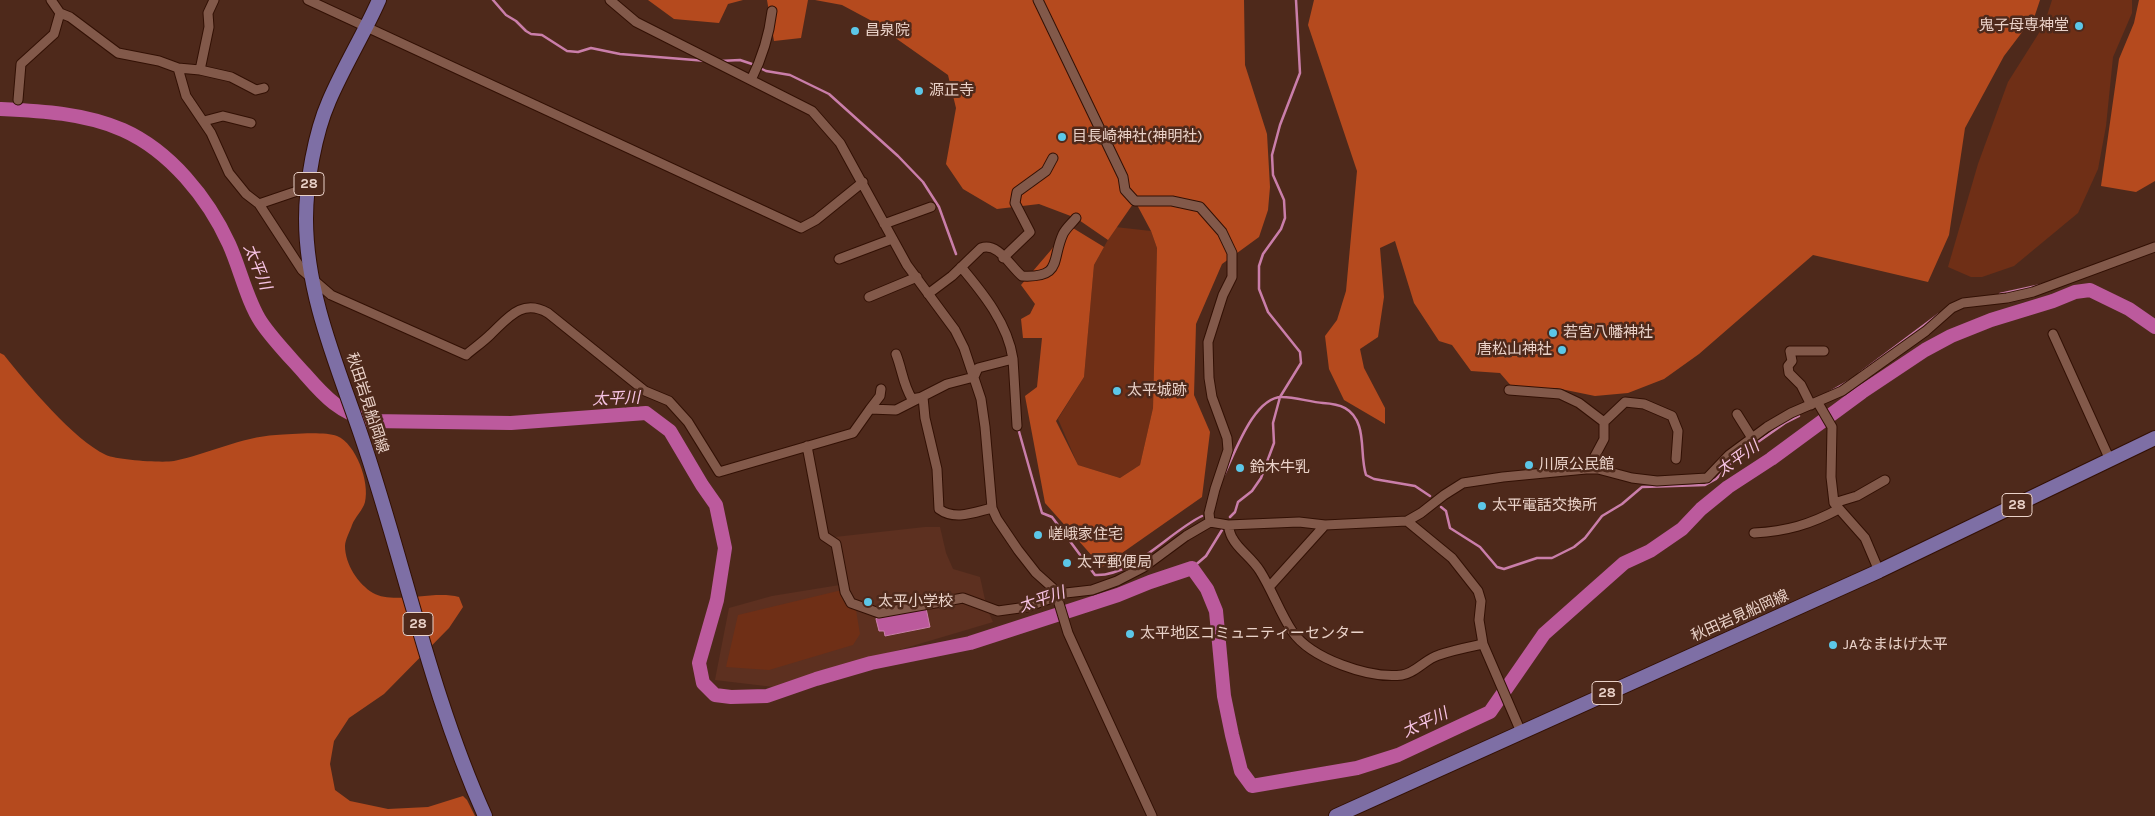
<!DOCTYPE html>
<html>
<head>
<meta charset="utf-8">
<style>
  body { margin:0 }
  canvas { display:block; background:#4e291b }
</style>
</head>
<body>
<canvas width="2155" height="816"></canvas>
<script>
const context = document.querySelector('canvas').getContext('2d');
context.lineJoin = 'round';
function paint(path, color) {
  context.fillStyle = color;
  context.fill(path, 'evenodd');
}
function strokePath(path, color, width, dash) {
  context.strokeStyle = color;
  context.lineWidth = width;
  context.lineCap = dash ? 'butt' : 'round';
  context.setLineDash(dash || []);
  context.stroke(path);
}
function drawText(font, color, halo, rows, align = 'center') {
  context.font = font + ' Karla,"Noto Sans JP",sans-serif';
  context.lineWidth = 5;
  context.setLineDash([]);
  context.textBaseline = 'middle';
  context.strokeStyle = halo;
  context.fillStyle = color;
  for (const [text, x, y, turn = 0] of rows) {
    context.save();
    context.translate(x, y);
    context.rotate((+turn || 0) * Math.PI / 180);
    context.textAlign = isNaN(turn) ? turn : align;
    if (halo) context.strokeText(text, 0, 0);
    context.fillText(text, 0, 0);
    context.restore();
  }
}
paint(new Path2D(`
  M925 527H940L946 553 953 569 980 577 987 609 993 622 774 687 715 680 729 608 772 596 846 584 835 537Z`), '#5d3020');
paint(new Path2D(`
  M2052 0H2132V13L2113 57 2106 126 2098 169 2078 213 2014 266 1982 277H1971L1948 267 1978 164 2008 82 2044 25Z
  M1115 227 1151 231 1157 248 1153 408 1140 465 1120 478 1078 465 1058 419 1084 377 1094 265Z
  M842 590 856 610 860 634 853 645 769 670 726 667 738 615Z`), '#6f2f16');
paint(new Path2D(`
  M648 0H743L728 4 719 23 674 19Z
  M767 0H808L801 38 774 41Z
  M815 0H1244L1245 65 1267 134 1270 187 1268 210 1259 237 1222 264 1196 324 1194 395 1210 432 1202 497 1102 567 1045 503 1025 396 1037 387 1042 338H1023L1021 319 1030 314 1035 304 1021 285 1051 250 1068 225 1104 247 1094 265 1084 377 1056 421 1078 465 1120 478 1140 465 1153 408 1157 248 1151 231 1135 201 1108 240 1076 218 1039 204 997 209 963 189 946 164 956 108 948 75 870 20 842 5Z
  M1314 0H2040L2035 15 2004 56 1965 128 1949 235 1928 282 1813 255 1699 354 1664 379 1628 393 1595 396 1556 388H1513L1500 373 1471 371 1452 345 1439 341 1414 303 1395 241 1380 248 1384 297 1378 337 1360 349 1364 368 1385 408V424L1344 400 1329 369 1325 336 1337 320 1346 291 1357 171 1308 25Z
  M2139 0H2155V181L2136 192 2101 186 2119 59 2134 23Z
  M0 353 4 355C27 384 74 440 106 455 117 460 162 463 174 461 208 454 241 437 276 435 291 434 324 431 337 436 356 444 370 482 365 502 363 510 355 517 352 525 350 531 345 540 345 546 345 564 358 584 373 593 394 605 433 590 459 597L463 607 449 628 384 694 349 718 334 741 330 764 335 790 350 801 388 809 428 807 463 796 467 800 475 816H0Z`), '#b54a1e');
const water = new Path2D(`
  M926 608 930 627 885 636 884 631H879L876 619Z`);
paint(water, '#bc5a9d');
strokePath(water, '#ca7eaa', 1);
strokePath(new Path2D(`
  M493 0 506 15 516 21 526 31 531 34 542 35 567 51 578 52 591 48 620 54 707 61
  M720 61 740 60 752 64 766 71 790 75 829 94 898 156 923 182 939 207 956 254
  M2000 294 2041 285
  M1860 373 1939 314
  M1828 393 1849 381
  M1018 428 1042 513 1052 517 1095 575C1132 577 1169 532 1202 516
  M1223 477C1234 456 1253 397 1282 397 1295 397 1310 402 1323 403 1340 404 1353 408 1359 426 1364 441 1361 459 1366 475L1374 479 1415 486 1430 496
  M1441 507 1446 511 1450 528 1480 547 1497 567 1504 569 1537 558H1552L1574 547 1585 538 1602 516 1622 504 1642 487 1705 485 1716 479 1738 456 1785 423 1799 416
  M1230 517 1235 512 1238 502 1252 491 1261 478 1274 443 1273 423 1280 397 1301 363 1300 352 1268 312 1259 289V266L1263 254 1281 229 1285 218 1284 200 1273 175 1272 155 1280 125 1300 73 1296 0
  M1192 568 1206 556 1222 530`), '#ca7eaa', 2.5);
strokePath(new Path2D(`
  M0 109C41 111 84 113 123 130 170 151 208 198 229 244 240 268 247 301 261 322 273 340 290 357 305 374 325 397 340 413 371 421L511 423 646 413 670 431 702 485 716 505 725 548 717 600 699 663 703 683 715 695 731 697 767 696 816 679 871 663 970 643 1118 595 1150 582 1192 568 1207 589 1216 611 1224 696 1232 735 1241 771 1252 786 1357 768 1398 755 1490 712 1544 634 1624 563 1650 551 1682 529 1701 509 1728 487 1771 459 1862 392 1925 350 1951 336 1991 320 2053 301 2075 292 2090 290 2129 309 2155 327`), '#bc5a9d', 14);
const street = new Path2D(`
  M51 0 60 13 70 17 118 53 159 61 178 68 186 96 211 133 229 173 246 194 259 204 302 270 331 295 466 355C474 348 483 342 491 334 508 318 522 298 548 313L645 391 669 401 688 422 719 472 853 433 870 409 896 410 947 384 974 377 978 368 1013 359C1008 324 983 293 961 267
  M214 0 208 13 209 27 200 70 231 77 256 90 264 88
  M308 0 801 228 816 220 863 182
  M610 0 636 22 812 111 840 143 907 265 955 330 964 348 981 399 985 427 992 508 997 519 1018 550 1036 573 1055 590 1068 633 1078 655 1152 816
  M1038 0 1123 177 1125 190 1135 201H1172L1200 207 1222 232 1232 253V277L1223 295 1208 342 1209 378 1212 397 1227 438 1228 450 1215 489 1209 513 1210 522
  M178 68 200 70
  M751 80C762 58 769 36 772 11
  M18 100 21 64 54 34 60 13
  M204 121 223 116 251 123
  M259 204 309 187
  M884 224 931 207
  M1003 258 1030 232 1015 203 1017 192 1046 171 1053 158
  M839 259 892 239
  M928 294 952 276 981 248C998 242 1010 266 1022 276 1063 278 1051 260 1063 234 1066 228 1072 223 1076 218
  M869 297 917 277
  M2053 334 2110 460
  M896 354C902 369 903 385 912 399L923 397 925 418 937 469 939 509C955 521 975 512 992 508
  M1013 359 1017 426
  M1509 390 1560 394 1579 403 1604 422V439L1588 469
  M1818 403 1832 427 1831 477 1834 503 1865 538 1879 571
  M1811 405 1801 385 1789 373 1788 366 1792 361 1790 351H1824
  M870 409 880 396 881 389
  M1737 414 1752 438
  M1604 422 1625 402 1644 404 1672 416 1678 431 1676 459
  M807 446 824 536 836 544 845 592 851 603 879 613 963 598 998 611 1027 607 1049 599 1057 594 1092 590 1117 581 1144 567 1186 536 1210 522 1228 525 1299 522 1325 525 1407 521 1421 513 1444 495 1463 483 1503 477 1586 469H1598L1632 478 1657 481 1707 478 1729 455 1767 427 1791 413 1842 391 1926 331 1952 308 1963 303 2007 298 2033 292 2155 247
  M1834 503 1857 496 1885 480
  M1407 521 1452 558 1478 591 1481 601 1479 620 1483 644 1521 732
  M1228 525C1229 529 1230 535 1233 539 1238 549 1252 558 1260 571 1272 590 1280 613 1292 631 1311 659 1370 679 1402 675 1416 673 1425 659 1439 655 1453 650 1469 647 1483 644
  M1754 533C1787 531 1809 525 1839 509
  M1270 586 1325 525`);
const primary = new Path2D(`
  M379 0C364 34 344 66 329 101 315 133 306 183 306 219 306 294 337 365 361 435 404 561 430 694 485 816
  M1336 816 1879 571 2155 438`);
strokePath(street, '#321004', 11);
strokePath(primary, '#321004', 16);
strokePath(street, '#82594a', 9);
strokePath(primary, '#7e6fa5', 14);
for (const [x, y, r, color] of [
  [2079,26,5,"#5cc7e8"],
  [855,31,5,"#5cc7e8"],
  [919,91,5,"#5cc7e8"],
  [1062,137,5,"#5cc7e8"],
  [1553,333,5,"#5cc7e8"],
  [1562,350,5,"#5cc7e8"],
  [1117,391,5,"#5cc7e8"],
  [1529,465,5,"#5cc7e8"],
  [1240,468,5,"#5cc7e8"],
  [1482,506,5,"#5cc7e8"],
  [1038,535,5,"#5cc7e8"],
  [1067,563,5,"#5cc7e8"],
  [868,602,5,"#5cc7e8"],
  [1130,634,5,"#5cc7e8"],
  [1833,645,5,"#5cc7e8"]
]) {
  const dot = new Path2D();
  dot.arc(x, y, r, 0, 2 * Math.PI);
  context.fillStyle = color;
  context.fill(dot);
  strokePath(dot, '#4e291b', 2);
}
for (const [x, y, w] of [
  [309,184,30],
  [2017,505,30],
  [418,624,30],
  [1607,693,30]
]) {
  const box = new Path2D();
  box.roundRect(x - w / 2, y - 11.5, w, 23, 4);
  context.fillStyle = '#4e291b';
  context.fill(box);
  strokePath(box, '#ead2c9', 1);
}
drawText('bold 14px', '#ead2c9', null, [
  ["28",309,184],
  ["28",2017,505],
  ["28",418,624],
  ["28",1607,693]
]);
drawText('15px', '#ead2c9', '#4e291b', [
  ["鬼子母専神堂",2069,26,"right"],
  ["昌泉院",865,31],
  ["源正寺",929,91],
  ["目長崎神社(神明社)",1072,137],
  ["若宮八幡神社",1563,333],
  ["唐松山神社",1552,350,"right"],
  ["太平城跡",1127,391],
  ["川原公民館",1539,465],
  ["鈴木牛乳",1250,468],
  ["太平電話交換所",1492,506],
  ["嵯峨家住宅",1048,535],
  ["太平郵便局",1077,563],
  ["太平小学校",878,602],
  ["太平地区コミュニティーセンター",1140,634],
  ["JAなまはげ太平",1843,645]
], 'left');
drawText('15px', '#ead2c9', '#4e291b', [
  ["秋田岩見船岡線",367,403,72],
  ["秋田岩見船岡線",1740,616,-24]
]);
drawText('italic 16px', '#f6c3e3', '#4e291b', [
  ["太平川",257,267,68],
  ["太平川",616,399,-2],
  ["太平川",1738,459,-36],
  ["太平川",1042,600,-19],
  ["太平川",1425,723,-25]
]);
</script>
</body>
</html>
